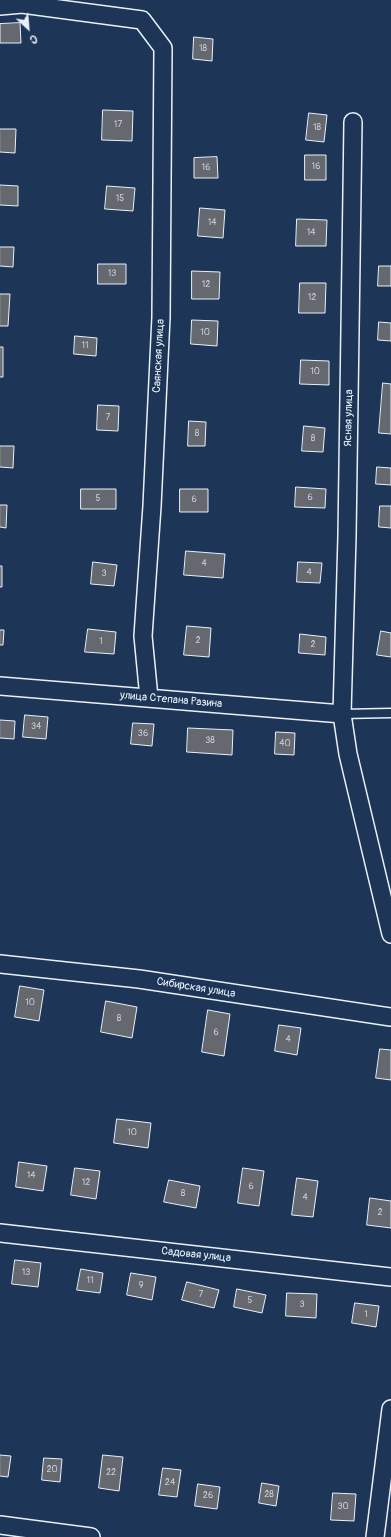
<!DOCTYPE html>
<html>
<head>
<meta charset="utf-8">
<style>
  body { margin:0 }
  #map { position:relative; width:391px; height:1537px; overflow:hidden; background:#1d3557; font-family:Pangolin,sans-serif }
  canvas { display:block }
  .north { position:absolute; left:8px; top:8px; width:40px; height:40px; -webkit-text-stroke:3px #1d3557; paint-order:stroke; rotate:154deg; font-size:11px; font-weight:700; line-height:16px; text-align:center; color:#e8f1f8 }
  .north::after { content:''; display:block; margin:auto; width:14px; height:18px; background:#e8f1f8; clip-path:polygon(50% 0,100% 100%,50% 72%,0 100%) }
</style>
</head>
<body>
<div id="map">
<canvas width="391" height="1537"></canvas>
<div class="north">С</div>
</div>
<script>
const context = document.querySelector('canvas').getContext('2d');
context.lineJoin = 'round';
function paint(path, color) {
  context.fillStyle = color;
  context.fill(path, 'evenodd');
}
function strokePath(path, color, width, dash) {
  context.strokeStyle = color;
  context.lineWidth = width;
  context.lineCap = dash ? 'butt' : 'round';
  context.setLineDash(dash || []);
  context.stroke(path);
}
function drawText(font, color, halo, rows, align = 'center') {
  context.font = font + ' Pangolin,sans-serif';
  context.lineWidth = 3.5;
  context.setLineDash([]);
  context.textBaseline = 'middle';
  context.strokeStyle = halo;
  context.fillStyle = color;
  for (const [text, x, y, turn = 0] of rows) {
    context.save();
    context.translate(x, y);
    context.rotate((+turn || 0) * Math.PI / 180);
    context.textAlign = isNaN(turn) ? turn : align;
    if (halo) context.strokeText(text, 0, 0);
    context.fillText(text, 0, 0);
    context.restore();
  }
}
const building = new Path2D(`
  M20 23 21 43H0V24Z
  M194 37 213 39 212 61 193 59Z
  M103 110 133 111 132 141 102 140Z
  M309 113 327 115 324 142 306 140Z
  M0 129H16L15 153 0 152Z
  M305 155H326V180H305Z
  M217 157 218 178H194V158Z
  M0 185 18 186V206L0 205Z
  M107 186 135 188 133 211 105 209Z
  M200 208 225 210 223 238 198 236Z
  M297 219 327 220 326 246H296Z
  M0 247H14L13 267 0 266Z
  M98 264H126V284H98Z
  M379 266H391V286H378Z
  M192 271 220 272 219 299H192Z
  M300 283H326L325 313H299Z
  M0 294H10L8 326H0Z
  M192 320 218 321 217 346 191 344Z
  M379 322 391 323V341L378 340Z
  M75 336 97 338 96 356 74 354Z
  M0 347H3V377H0Z
  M301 360 329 361V385L300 384Z
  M383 383 391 384V434L379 433Z
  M98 405 119 406 118 431 97 430Z
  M189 421 206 422 205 446H188Z
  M304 426 325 428 323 452 302 451Z
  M0 446H14L13 468 0 467Z
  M377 467 391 468V485L376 484Z
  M296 487 326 489 325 508 295 507Z
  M81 489H116V509H81Z
  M180 489H208V512H180Z
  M0 505H7L6 528 0 527Z
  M380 506H391V528L379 527Z
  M186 551 225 554 223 578 184 575Z
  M93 562 117 565 114 586 91 584Z
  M298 562 322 563 320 583 297 582Z
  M0 566H2V587H0Z
  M187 626 211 628 209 657 184 655Z
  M88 629 116 632 114 654 85 652Z
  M0 630H4L3 645H0Z
  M381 631 391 633V657L377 655Z
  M300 634 326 637 325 655 299 653Z
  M25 715 48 717 46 739 23 737Z
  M0 720 15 721 14 739 0 738Z
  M133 723 154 724 152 746 131 744Z
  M188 728 233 730 232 755 187 752Z
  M276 732 295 733 294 755 275 754Z
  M20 986 44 990 39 1021 15 1017Z
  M106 1001 137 1007 132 1038 101 1032Z
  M208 1010 230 1014 224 1056 202 1052Z
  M279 1025 301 1028 297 1055 275 1051Z
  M380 1049 391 1050V1080L376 1078Z
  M117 1119 151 1123 148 1148 114 1143Z
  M19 1162 47 1166 43 1191 16 1187Z
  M75 1168 100 1171 96 1199 71 1195Z
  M243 1168 264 1171 259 1206 238 1203Z
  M297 1178 318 1181 313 1217 292 1215Z
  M169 1180 200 1186 196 1208 164 1202Z
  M370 1198 391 1201V1228L367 1225Z
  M15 1260 41 1263 38 1287 12 1284Z
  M81 1269 103 1273 100 1293 77 1290Z
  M131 1273 156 1277 152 1300 127 1295Z
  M187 1282 219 1290 214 1308 182 1300Z
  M237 1289 266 1295 262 1313 234 1307Z
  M287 1293 317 1294 316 1318 286 1316Z
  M355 1303 379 1306 376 1327 352 1323Z
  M0 1455 11 1456 8 1477 0 1476Z
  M103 1455 123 1457 119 1491 99 1488Z
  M44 1458 62 1459 60 1482 42 1480Z
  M163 1468 181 1470 177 1497 159 1495Z
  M262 1483 279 1486 276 1506 259 1503Z
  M198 1484 220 1487 217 1509 195 1506Z
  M333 1493 356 1494 354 1521 331 1520Z`);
paint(building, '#666870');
strokePath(building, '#e8f1f8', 1);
const service = new Path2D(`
  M342 714 391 713`);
const minor = new Path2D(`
  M0 6 22 4 142 20 163 48 161 317 152 506 143 636 149 698
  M353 122 347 536 342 714 348 754 391 934
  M0 686 342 714
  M0 964 139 979 391 1017
  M0 1233 391 1277
  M0 1525 91 1537
  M375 1537 391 1409`);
strokePath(service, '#e8f1f8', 11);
strokePath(minor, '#e8f1f8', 20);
strokePath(service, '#1d3557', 8);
strokePath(minor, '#1d3557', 17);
drawText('9px', '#c8cfd6', null, [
  ["18",203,49],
  ["17",118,125],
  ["18",317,128],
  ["16",316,167],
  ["16",206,168],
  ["15",120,199],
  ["14",212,223],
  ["14",311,233],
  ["13",112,274],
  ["12",206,285],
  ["12",312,298],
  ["10",205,333],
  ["11",85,346],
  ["10",315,372],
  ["7",108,418],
  ["8",197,434],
  ["8",313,439],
  ["6",310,498],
  ["5",98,499],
  ["6",194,500],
  ["4",204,564],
  ["4",309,573],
  ["3",104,574],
  ["2",198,641],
  ["1",101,642],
  ["2",313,645],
  ["34",36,727],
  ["36",143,734],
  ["38",210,741],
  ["40",285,744],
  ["10",30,1003],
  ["8",119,1019],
  ["6",216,1033],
  ["4",288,1040],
  ["10",132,1133],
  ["14",31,1176],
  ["12",86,1183],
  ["6",251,1187],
  ["8",183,1194],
  ["4",305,1198],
  ["2",380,1213],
  ["13",26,1273],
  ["11",90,1281],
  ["9",141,1286],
  ["7",201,1295],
  ["5",250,1301],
  ["3",302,1305],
  ["1",366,1315],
  ["20",52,1470],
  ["22",111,1473],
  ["24",170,1483],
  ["28",269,1495],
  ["26",208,1496],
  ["30",343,1507]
]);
drawText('11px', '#e8f1f8', '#1d3557', [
  ["Саянская улица",159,356,-87],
  ["Ясная улица",349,418,-89],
  ["улица Степана Разина",171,700,5],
  ["Сибирская улица",196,988,9],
  ["Садовая улица",196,1255,6]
]);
</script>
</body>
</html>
